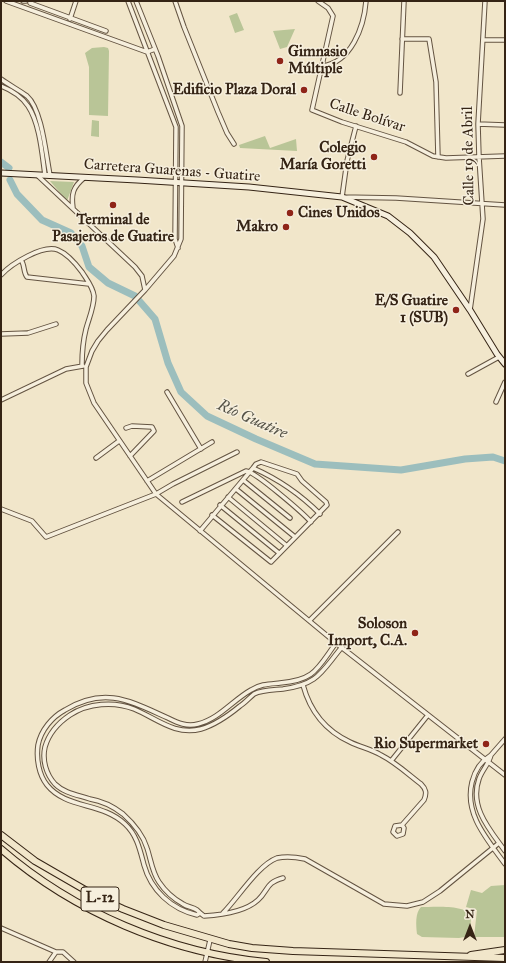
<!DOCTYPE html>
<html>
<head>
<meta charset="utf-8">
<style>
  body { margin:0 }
  #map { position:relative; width:506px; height:963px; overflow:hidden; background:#f1e6ca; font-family:"IM FELL Great Primer",serif }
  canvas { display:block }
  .frame { position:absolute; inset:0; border:2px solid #352415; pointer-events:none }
  .north { position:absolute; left:450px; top:907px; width:40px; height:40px; -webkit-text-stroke:3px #f6efdd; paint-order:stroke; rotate:0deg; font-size:11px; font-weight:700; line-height:16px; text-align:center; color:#352415 }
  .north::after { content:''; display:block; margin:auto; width:14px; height:18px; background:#352415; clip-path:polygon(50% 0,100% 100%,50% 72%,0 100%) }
</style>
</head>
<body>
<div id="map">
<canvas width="506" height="963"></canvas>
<div class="frame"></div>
<div class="north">N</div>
</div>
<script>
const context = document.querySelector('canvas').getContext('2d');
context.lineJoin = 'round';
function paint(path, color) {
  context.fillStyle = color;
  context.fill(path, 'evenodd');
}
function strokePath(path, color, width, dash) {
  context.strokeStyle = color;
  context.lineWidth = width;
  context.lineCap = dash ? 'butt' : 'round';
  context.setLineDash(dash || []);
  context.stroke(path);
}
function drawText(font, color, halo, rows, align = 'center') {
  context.font = font + ' "IM FELL Great Primer",serif';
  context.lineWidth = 3;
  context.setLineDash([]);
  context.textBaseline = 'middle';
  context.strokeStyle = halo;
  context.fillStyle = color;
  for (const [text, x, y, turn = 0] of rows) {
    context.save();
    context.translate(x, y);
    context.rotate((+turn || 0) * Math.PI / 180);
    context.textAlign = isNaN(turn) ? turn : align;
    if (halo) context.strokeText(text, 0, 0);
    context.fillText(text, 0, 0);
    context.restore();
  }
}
paint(new Path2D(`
  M237 13 244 30 235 33 229 16Z
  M295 29 287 47 280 49 273 31Z
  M104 47 108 48 109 51 108 116 89 115V67L85 53 92 48Z
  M92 120 99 121V137L91 136Z
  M265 136 270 148 296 139 297 151 240 148 239 145Z
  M50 181 74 182 67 201Z
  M505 885V937H474L477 910 466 907 471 890 482 893 491 886Z
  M421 907C433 907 466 904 471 916L470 936 459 938 422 937 417 934C416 925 415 913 421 907Z`), '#b9c597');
strokePath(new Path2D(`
  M1 162 9 168
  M10 180 17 194 42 220 71 233 82 246 89 267 108 283 135 296 155 319 168 363 181 392 207 416 256 439 315 464 401 470 465 459 493 457 505 461`), '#9cbebd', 7);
const minor = new Path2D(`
  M6 1 147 52 155 49
  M23 1H26
  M30 1V3L106 31
  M128 1 176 127 175 239 178 248
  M136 1 158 56 182 126 181 239 174 256 145 290 107 330 98 341 92 351 86 367V383L94 403 156 494 336 643 505 775
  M175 1 184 27 218 112 227 133 234 144
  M318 1 328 8 333 16 312 110 342 122 406 142 433 156 446 158 505 156
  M70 19 76 1
  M402 39H429L436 82 438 157
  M483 40H505
  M322 66C351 63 364 27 366 1
  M1 79C9 85 19 90 27 96 42 109 46 155 50 175
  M1 86C11 90 22 97 28 106 40 124 42 154 45 175
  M400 93 404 1
  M478 124 505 125
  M356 126 347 161 342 197 396 198 505 205
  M37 175 135 267 142 276 145 290
  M73 208C71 194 73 187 84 178
  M21 260C25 265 23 272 27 277L89 284
  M1 275C11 264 43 244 58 250 68 254 76 264 82 272 87 280 93 287 94 296 94 307 89 318 86 329 83 341 82 353 82 365
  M470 310 483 219 479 157 478 124 485 1
  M1 334 28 333 56 324
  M468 374 499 357
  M167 392 201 449
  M1 400 66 369 83 366
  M496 402 505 382
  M126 428 132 426 152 427 154 431 130 456
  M96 458 119 441
  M253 468C278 479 300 494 320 514
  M243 480 290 518
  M147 481 212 442
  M236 489 295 537
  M228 497 286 545
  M182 502 246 471C256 472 303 513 311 522
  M220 505 279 553
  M1 509 32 521 46 537 156 494 173 484 237 452
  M200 531 253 468 256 464 261 462 297 474 302 481 326 502 327 505 271 562 212 515
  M310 620 398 532
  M303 685C310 711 324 730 350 742 360 747 371 749 381 755 395 762 408 774 421 784 426 789 427 793 424 800L402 825 395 826 393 832 397 836 403 834 404 828 402 825
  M491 755 505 739
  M391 761 428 715
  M505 851C490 830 469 807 479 779 482 770 489 764 491 755 481 761 475 770 472 782 464 814 487 839 505 864
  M283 878C265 883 269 890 258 900 245 912 221 915 204 916 201 914 199 912 197 910 193 907 187 907 183 904 174 899 165 891 159 882 152 872 151 860 147 848 143 835 133 823 123 814 114 807 102 801 90 799 78 795 64 793 55 784 46 774 42 760 45 747 49 733 58 723 70 715 88 703 114 701 134 709 156 718 175 736 201 729 215 725 229 715 240 706 245 703 249 698 254 694 262 690 274 690 283 689 319 684 321 672 342 647
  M200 913 197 915C171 909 151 890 144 865 140 850 137 835 125 824 102 802 66 809 47 785 39 775 36 759 38 745 41 730 52 717 65 710 105 686 130 701 168 718 178 723 187 727 198 724 219 719 233 700 251 690 260 684 270 684 280 683 315 680 317 669 336 643
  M223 913C238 898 258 865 277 858 286 856 296 857 305 859L384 904 407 906 423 902 440 891 499 843
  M1 928 56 952H63L74 962
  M49 962 56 952
  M205 962 210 940`);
const secondary = new Path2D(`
  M1 173 137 180 249 187 342 197 388 216 410 233 434 257 470 310 497 354 505 364`);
const trunk = new Path2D(`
  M1 835 35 861 99 898 123 909 164 925 229 944 252 948 293 951 505 958
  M1 849C74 912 170 953 266 962
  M471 955 505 950`);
strokePath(minor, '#645442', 5.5);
strokePath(secondary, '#352415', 7);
strokePath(trunk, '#352415', 8);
strokePath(minor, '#f6efdd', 3.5);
strokePath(secondary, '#f6efdd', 5);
strokePath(trunk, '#f1e6ca', 6);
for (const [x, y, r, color] of [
  [280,61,4,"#8f2418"],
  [304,90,4,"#8f2418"],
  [374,157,4,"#8f2418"],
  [113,205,4,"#8f2418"],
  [290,213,4,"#8f2418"],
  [286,227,4,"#8f2418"],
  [456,310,4,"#8f2418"],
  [415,633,4,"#8f2418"],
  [486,744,4,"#8f2418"]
]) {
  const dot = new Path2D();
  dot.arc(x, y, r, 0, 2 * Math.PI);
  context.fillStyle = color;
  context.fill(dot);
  strokePath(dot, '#f6efdd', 1.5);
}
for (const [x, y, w] of [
  [100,899,38]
]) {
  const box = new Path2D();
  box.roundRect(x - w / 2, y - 12, w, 24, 3);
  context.fillStyle = '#f6efdd';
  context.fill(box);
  strokePath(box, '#352415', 1);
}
drawText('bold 14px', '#352415', null, [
  ["L-12",100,899]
]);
drawText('bold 15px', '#352415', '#f6efdd', [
  ["Gimnasio",288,52,"left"],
  ["Múltiple",288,69,"left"],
  ["Edificio Plaza Doral",296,90],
  ["Colegio",366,148],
  ["María Goretti",366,165],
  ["Cines Unidos",298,213,"left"],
  ["Terminal de",113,220,"center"],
  ["Pasajeros de Guatire",113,237,"center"],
  ["Makro",278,227],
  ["E/S Guatire",448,301],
  ["1 (SUB)",448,318],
  ["Soloson",407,624],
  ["Import, C.A.",407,641],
  ["Rio Supermarket",478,744]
], 'right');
drawText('15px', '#352415', '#f6efdd', [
  ["Calle Bolívar",367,116,18],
  ["Calle 19 de Abril",469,156,-91],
  ["Carretera Guarenas - Guatire",172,171,4]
]);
drawText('italic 16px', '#545247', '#f6efdd', [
  ["Río Guatire",252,420,24]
]);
</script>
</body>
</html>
